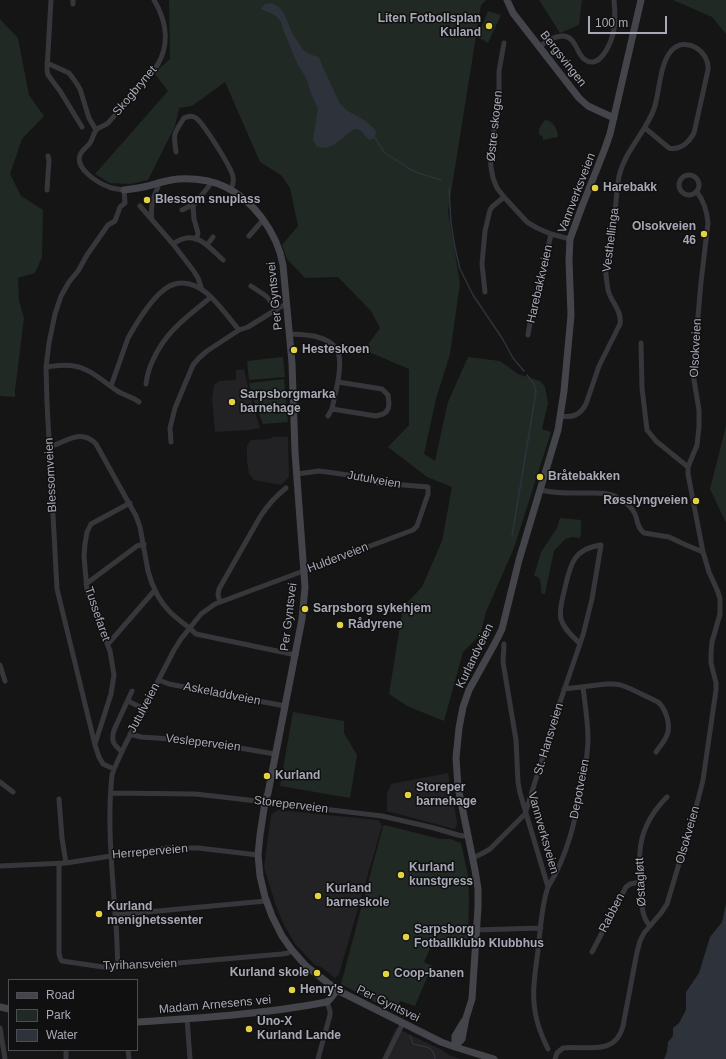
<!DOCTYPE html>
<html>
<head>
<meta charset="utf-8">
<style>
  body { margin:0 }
  #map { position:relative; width:726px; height:1059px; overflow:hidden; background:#151516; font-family:Helvetica,sans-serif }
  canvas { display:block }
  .legend { position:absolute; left:8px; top:979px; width:130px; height:72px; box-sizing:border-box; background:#101011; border:1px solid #4d4d53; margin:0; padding:5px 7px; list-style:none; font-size:12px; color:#a8a9b6 }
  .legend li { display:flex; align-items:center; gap:8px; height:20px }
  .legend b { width:20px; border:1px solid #4d4d53 }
  .scale { position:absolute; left:588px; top:16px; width:79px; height:18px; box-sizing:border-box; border:2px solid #a8a9b6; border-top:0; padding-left:5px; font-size:12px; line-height:14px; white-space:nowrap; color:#a8a9b6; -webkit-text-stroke:3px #101011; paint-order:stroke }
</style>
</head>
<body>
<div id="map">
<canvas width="726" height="1059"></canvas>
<ul class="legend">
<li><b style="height:5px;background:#44444b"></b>Road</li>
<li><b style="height:11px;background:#212924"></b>Park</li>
<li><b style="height:11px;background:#2e323b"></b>Water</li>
</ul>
<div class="scale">100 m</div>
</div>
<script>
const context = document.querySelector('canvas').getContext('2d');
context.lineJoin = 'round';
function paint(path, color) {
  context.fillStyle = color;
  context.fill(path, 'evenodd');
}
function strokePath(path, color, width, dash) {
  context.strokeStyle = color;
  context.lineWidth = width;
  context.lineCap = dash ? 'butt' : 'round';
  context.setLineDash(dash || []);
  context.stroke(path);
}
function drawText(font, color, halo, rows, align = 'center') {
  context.font = font + ' Helvetica,sans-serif';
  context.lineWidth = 3;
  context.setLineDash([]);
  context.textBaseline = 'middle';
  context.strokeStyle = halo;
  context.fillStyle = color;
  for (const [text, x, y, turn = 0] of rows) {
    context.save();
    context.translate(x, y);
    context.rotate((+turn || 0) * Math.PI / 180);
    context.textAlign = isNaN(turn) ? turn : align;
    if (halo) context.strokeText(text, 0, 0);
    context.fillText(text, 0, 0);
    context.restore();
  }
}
paint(new Path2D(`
  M244 369 250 395 260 428 248 430 215 432 212 399 214 385 219 381 236 380V370Z
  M273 437H288L289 477 281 485 254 480 249 474 247 461V446L251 440 270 439Z
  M448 773 457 822 456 828 454 829 387 811V794L391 784Z
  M278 810 378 820 382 826 339 974 335 978 321 967 315 965 295 944 283 923 275 903 264 867 271 815Z
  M396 1028 442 1050 449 1055 460 1059H382Z`), '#222123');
paint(new Path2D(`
  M169 0H486L481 5 448 211 460 283 450 354 436 399 424 454 435 461 448 402 468 357 500 361 518 374 540 381 545 387 548 403 542 429 551 432 514 548 486 612 480 635 463 652 444 721 407 706 389 694 403 607 422 587 442 541 452 487 427 477 388 447 409 425V369L364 350 380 328 371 311 338 277 305 278 287 259 282 245 298 226 290 188 281 175 260 162 225 82 192 106 179 108 175 126 148 180 130 184 110 183 95 174 168 91 154 73 170 59Z
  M539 0H582L579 25 560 33Z
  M673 0H726V34L712 17Z
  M488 11 501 15 488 43 477 37Z
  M0 19 18 38 29 95 44 116 22 139 10 174 21 196 43 210 42 257 35 273 18 278 19 301 24 318 15 390V397L0 396Z
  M545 120C553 120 558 130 558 137L543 140V137L539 134C538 128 542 124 545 120Z
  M283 357 285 377 249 380 247 361Z
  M284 379 288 422 263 424 252 396 249 383Z
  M726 426V523L710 489Z
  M560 518 581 520V534L580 538 573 537 565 539 554 551 545 594H542C540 588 542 582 538 577L534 576 541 552 557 528Z
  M293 712 344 721V733L357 755 350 798 280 786Z
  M385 825 440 839H450L461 843 468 875 469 901 468 940 463 947 434 940 424 962 432 966 415 1006 400 1001 395 1013 341 984 383 826Z`), '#212924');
paint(new Path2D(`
  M271 3 279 7 284 13 292 33 303 50 309 54 319 57 322 65 339 102 346 110 366 121 376 131 375 138 369 140 360 130 354 129 332 146 325 148 317 147 313 140 318 108 312 96 307 80 297 63 284 32 281 22 276 16 261 9 265 4Z
  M726 904V1059H664L667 1052 668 1042 673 1036V1028L679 1023 686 1010V992L699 973 710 937 722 922Z`), '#2e323b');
strokePath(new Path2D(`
  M375 138 384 152 408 168 418 173 441 180
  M449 188 451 223 455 248 460 269 473 295 502 338 513 358 524 371
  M512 536 536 392 534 384 527 375
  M410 1036 413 1044C424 1048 433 1044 435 1059`), '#2e323b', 1.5);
strokePath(new Path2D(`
  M51 0 47 70 48 75 60 91 82 127
  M73 4V0
  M504 43 499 71V103L490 153 491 167 493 178 497 188 504 197 527 222 537 228 551 234 570 239
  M539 47C546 42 555 35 564 36 576 38 576 52 584 59 599 71 610 45 613 34 616 23 615 11 614 0
  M47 63 69 73 75 81 80 89 89 118 96 130
  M176 152C173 132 174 134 184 118 188 116 192 115 196 118 203 123 232 168 233 177 234 182 233 185 231 189
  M679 185a10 10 0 1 1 20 0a10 10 0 1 1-20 0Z
  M47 190 49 160 48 156
  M140 206 173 244 193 270 198 278 202 290
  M182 210 194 204
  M152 220C150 209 153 197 158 187
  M249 236 263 220
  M195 239 197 237 198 233 194 219 193 206 209 186
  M173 244C195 228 208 246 223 260
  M207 245 213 237
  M251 286 266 296 277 309
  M485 292 482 264 485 231 490 210 492 207 504 197
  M290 334C298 334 306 335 314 336 322 338 331 341 336 348 345 361 335 394 332 409L376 416 383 414 386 412 388 409 389 404 388 395 382 389 338 382
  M528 335C533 301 544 268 551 234
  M641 343 642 388 647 430 656 441 688 467
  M46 367C55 366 65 364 74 366 90 368 106 384 119 392 126 396 133 397 139 402
  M146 384C147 376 149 368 153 360 166 331 187 317 211 297
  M111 386 128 338C137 322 157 288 175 284 188 280 202 288 211 297 221 307 230 319 239 330
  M328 416 332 409
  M561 416C573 418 580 415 586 404L599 366 620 324C622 312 613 304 609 293 607 288 607 281 606 275 605 259 611 243 613 227 616 210 616 193 619 176 625 151 645 133 654 109 660 91 659 66 671 51 685 35 710 51 708 70L694 133C689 142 680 151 669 148L645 128
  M171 442 170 428 175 408 193 365 199 358 207 351 239 330 248 327 274 311 282 306 287 305
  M49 447C66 442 81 428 96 444L136 516 140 527 148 571C152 586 159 601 170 612 178 620 188 626 196 634L296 655
  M541 490C556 494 571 493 587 493 599 493 610 492 620 499 626 502 632 508 635 514 638 521 637 528 644 533L669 537 686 545 703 552
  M86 584 137 546 144 544
  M220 602 218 595 219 589 260 517C267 506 276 496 286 488
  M108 644 155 590
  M504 644 503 662 516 740 518 782 520 793 548 887C542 904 541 923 539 941 537 964 531 989 535 1011 537 1025 542 1037 548 1049
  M0 665 5 681
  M159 680 169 684 285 706
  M564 689 606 684H614L621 685 631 689 658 702C666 709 671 725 667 735 665 741 660 746 656 752
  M128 701 144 709
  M130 734 141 737 198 741 275 754
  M95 744 111 694 114 675 110 651 87 591 84 556 85 544 87 532 91 524 130 503
  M122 752C113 744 111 741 114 730L132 691
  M114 769 103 764 99 757 95 745 57 589 47 403 46 367 49 343 55 314 61 296 69 282 78 271 87 255 108 225 115 221 120 207 125 203 124 190C119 189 113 189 109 187 98 183 75 169 80 155 82 150 87 147 90 143 93 139 93 133 97 129 100 127 104 126 108 123 118 112 128 100 138 88 145 80 153 73 158 64 170 43 166 20 154 0
  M0 782 13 792
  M111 793 195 794 231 798 382 816 434 828 458 835 463 836 468 835
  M59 799 62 838 66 863
  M473 858 483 853 490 849 525 814 559 705 583 635 592 599 601 545C572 549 570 566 564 592 562 600 559 610 561 619 564 630 573 636 580 644
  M59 864V954L61 960 62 961 110 968 132 967 282 954 288 953 292 950
  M0 866 66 863 111 856 167 848H198L258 855
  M548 887C568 855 576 818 582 782 585 768 588 753 588 739 588 722 585 704 583 687
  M115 915 266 901
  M650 926C641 916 642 904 641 891 637 852 638 826 667 797
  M476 930 541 928
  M592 952 626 887 630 884 640 882
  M118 968C117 950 117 931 115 913 112 867 107 821 112 775L114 769 125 745 174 650 181 639 201 614 215 604 413 530 417 526 428 494V487L379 483 348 475 327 472 319 471 297 474
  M187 1018 190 1059
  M0 1028 5 1059
  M66 1050V1059
  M128 1050 129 1059
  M318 1059 330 1015V1011L327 1002
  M385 1059 403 1023
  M555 1059 557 1053 563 1048C586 1045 615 1057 623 1026L637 952 640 941 644 933 661 913 667 904 698 800 703 780 716 690V683L711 663V653L712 642 720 614V599L718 592 709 572 703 552 688 474V467L697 445 699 427V410L693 374 701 282 708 223C707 212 704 201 697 192`), '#37363b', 5);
strokePath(new Path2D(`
  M507 0 513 13 579 98 588 106 614 118
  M124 190C132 189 140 188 148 186 158 183 167 180 178 179 214 177 240 189 262 218 273 233 280 247 283 265L292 363 295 452 305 587 302 619 268 793 265 802 260 835 258 855 260 876 265 897 272 916 282 936 292 950 306 966 337 990 441 1042 455 1047 494 1059
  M0 1007 9 1009
  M137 1022C200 1018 264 1014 327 1002L330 999 337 990
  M455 1047 462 1039 466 1018 472 999 478 907V889L475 870 458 787 456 758 459 728 463 707 469 690 495 643 502 629 519 560 558 430 564 391 571 315 569 260 570 239 581 209 604 151 610 134 641 0
  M455 1047V1036L464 1021`), '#44444b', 7);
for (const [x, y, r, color] of [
  [489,26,4,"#e4d340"],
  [595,188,4,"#e4d340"],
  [147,200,4,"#e4d340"],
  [704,234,4,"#e4d340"],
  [294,350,4,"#e4d340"],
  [232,402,4,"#e4d340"],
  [540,477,4,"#e4d340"],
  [696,501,4,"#e4d340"],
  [305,609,4,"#e4d340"],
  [340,625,4,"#e4d340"],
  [267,776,4,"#e4d340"],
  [408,795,4,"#e4d340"],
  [401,875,4,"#e4d340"],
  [318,896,4,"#e4d340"],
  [99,914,4,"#e4d340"],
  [406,937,4,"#e4d340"],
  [317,973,4,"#e4d340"],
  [386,974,4,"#e4d340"],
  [292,990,4,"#e4d340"],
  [249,1029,4,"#e4d340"]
]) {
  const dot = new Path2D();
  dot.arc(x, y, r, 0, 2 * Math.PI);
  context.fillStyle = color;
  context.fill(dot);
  strokePath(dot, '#101011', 1.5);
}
drawText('bold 12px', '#a8a9b6', '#101011', [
  ["Liten Fotbollsplan",481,19,"right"],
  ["Kuland",481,33,"right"],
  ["Harebakk",603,188],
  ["Blessom snuplass",155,200],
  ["Olsokveien",696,227,"right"],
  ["46",696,241,"right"],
  ["Hesteskoen",302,350],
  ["Sarpsborgmarka",240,395],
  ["barnehage",240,409],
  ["Bråtebakken",548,477],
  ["Røsslyngveien",688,501,"right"],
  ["Sarpsborg sykehjem",313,609],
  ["Rådyrene",348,625],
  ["Kurland",275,776],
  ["Storeper",416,788],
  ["barnehage",416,802],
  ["Kurland",409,868],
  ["kunstgress",409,882],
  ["Kurland",326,889],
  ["barneskole",326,903],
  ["Kurland",107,907],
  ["menighetssenter",107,921],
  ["Sarpsborg",414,930],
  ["Fotballklubb Klubbhus",414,944],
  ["Kurland skole",309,973,"right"],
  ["Coop-banen",394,974],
  ["Henry's",300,990],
  ["Uno-X",257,1022],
  ["Kurland Lande",257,1036]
], 'left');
drawText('12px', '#a8a9b6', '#101011', [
  ["Bergsvingen",563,59,52],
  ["Skogbrynet",135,91,-50],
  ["Østre skogen",495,126,-84],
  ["Vannverksveien",577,193,-69],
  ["Vesthellinga",611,240,-83],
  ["Harebakkveien",540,284,-77],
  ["Per Gyntsvei",275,296,-96],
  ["Olsokveien",696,348,-87],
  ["Blessomveien",51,475,-93],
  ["Jutulveien",374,480,10],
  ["Hulderveien",338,558,-21],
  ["Tussefaret",97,614,71],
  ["Per Gyntsvei",289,617,-83],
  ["Kurlandveien",475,656,-64],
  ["Askeladdveien",222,694,11],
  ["Jutulveien",144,708,-62],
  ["St. Hansveien",549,739,-73],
  ["Vesleperveien",203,743,7],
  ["Depotveien",580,789,-79],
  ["Storeperveien",291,805,7],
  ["Vannverksveien",543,833,74],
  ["Olsokveien",688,835,-74],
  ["Herreperveien",150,852,-5],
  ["Østagløtt",641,882,-93],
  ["Rabben",612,913,-63],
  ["Tyrihansveien",140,965,-2],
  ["Per Gyntsvei",388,1004,26],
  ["Madam Arnesens vei",215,1005,-5]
]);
</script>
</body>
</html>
